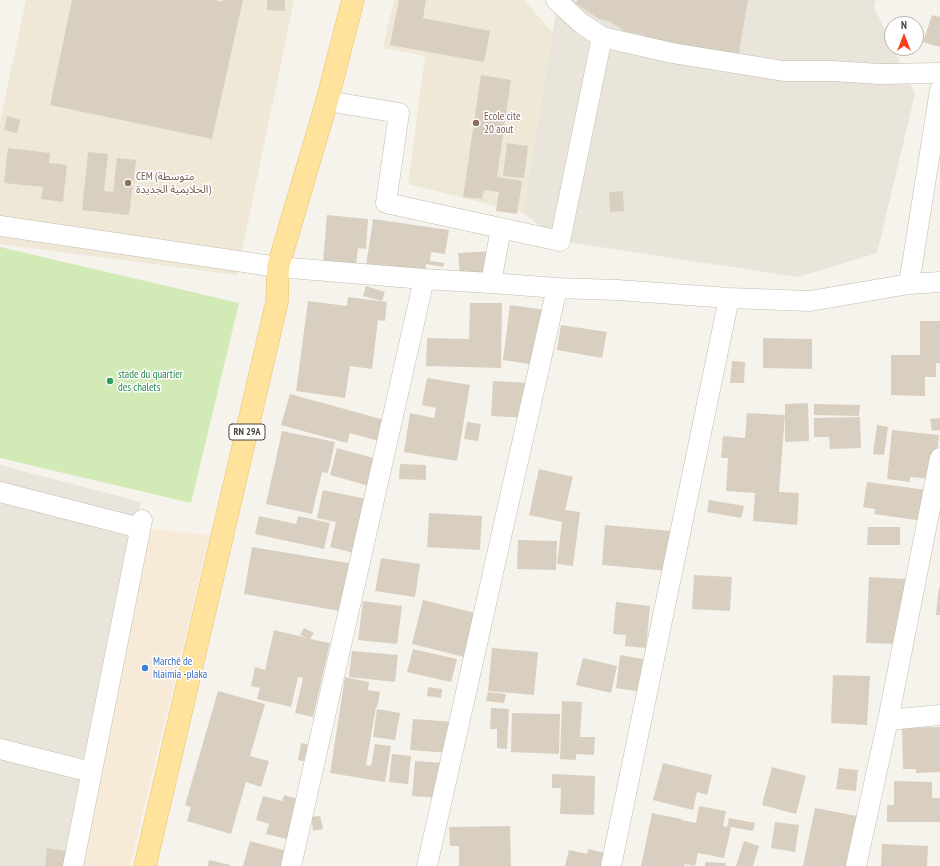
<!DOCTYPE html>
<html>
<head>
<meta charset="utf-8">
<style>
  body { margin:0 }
  #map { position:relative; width:940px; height:866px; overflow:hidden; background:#f6f3ec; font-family:"PT Sans Narrow",sans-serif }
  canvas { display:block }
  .north { position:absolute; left:884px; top:16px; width:40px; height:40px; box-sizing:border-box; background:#fff; border:1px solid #b7b4b0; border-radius:50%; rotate:0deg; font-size:11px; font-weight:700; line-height:16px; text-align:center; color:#4b4439 }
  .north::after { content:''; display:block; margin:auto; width:14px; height:18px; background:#fc3f1d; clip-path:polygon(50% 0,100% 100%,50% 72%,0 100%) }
</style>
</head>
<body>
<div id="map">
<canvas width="940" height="866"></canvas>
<div class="north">N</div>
</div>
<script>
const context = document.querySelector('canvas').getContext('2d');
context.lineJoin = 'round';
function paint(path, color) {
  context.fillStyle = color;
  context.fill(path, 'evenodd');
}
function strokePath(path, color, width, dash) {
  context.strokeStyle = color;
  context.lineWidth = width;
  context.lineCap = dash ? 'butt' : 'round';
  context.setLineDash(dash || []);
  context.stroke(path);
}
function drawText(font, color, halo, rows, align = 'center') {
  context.font = font + ' "PT Sans Narrow","Noto Sans Arabic",sans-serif';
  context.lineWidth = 3;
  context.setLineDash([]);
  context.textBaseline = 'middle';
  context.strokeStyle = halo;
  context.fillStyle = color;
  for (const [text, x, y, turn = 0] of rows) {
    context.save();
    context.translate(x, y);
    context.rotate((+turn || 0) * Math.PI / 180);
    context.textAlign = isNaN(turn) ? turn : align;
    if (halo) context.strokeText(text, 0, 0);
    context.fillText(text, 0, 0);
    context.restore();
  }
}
paint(new Path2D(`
  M551 0H876L874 7 892 45V48H893L915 94 877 253 798 277 560 241 523 213 547 63 557 6Z
  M0 465 141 502 68 866H0Z`), '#eae5da');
paint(new Path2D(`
  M140 528 210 535 130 866H73Z`), '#f7ead8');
paint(new Path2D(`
  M26 0H294L237 275 0 244V122Z
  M394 0H524L552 32 523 213 408 184 425 56 383 48Z`), '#efe8d6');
paint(new Path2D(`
  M0 247 239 303 191 503 0 458Z`), '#d2eab5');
paint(new Path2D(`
  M72 0H215L223 2V0H243L212 139 50 105Z
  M267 0H285V11L267 10Z
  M399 0H426L423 18 490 31 484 62 390 45Z
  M578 0H748L738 57 653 42 641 34 626 32 609 21 599 19 575 3Z
  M932 15 940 17V47L923 42Z
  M481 75 511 80 497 177 522 181 517 214 496 211 499 192 484 190 482 199 463 197Z
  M7 116 20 120 17 133 4 130Z
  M507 143 528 146 524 178 503 176Z
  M8 148 50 153 49 163 67 165 63 202 41 199 43 187 4 183Z
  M88 152 108 154 104 191 113 192 117 158 136 160 129 215 82 210Z
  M623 191 624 211 610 212 609 192Z
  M327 215 368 219 366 249 358 248 356 265 323 262Z
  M373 219 449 230 445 254 431 252 430 261 444 263 443 267 426 264 425 275 366 266Z
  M494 251 495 274 460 276 458 253Z
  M366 286 385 292 382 301 363 296Z
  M348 297 387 302 385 321 378 320 372 369 350 366 345 398 296 391 308 301 347 306Z
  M470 303H502L501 368 426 366 427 338 469 339Z
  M510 305 545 310 535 365 503 360Z
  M920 321H940V363H936V377H925V396L891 395V355H920Z
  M561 325 607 332 602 358 557 350Z
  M763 338 812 339V369L763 368Z
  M732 361 745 362 744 383H730Z
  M427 378 470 385 457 461 404 452 410 413 434 418 436 408 422 405Z
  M493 381 531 383 529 418 491 416Z
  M290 394 392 422 386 443 350 433 347 443 281 425Z
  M808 403 809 441 785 442V404Z
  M814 404 860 405 859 416 814 415Z
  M747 413 785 415 779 492 799 493 797 525 753 521 755 493 726 491 728 458H721L723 436 745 438Z
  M860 417 861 448 830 449 829 437H814V418Z
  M940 418V430L932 431 930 419Z
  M467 422 481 424 478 441 464 439Z
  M877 425 888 427 884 455 873 454Z
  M892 430 939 435 934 479 910 477V482L887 479Z
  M282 431 335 442 328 473 322 472 312 514 266 504Z
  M337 448 377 459 369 486 330 475Z
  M400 464 426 465V480L399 479Z
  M539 469 573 477 565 510 580 512 573 566 557 564 562 522 529 515Z
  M867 482 927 490 923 521 874 514 875 509 863 507Z
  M323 490 366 499 354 553 330 547 336 522 317 518Z
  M709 500 744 506 741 518 707 512Z
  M429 513 482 516 480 550 427 547Z
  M259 516 296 524 298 516 330 523 324 549 255 534Z
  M605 525 672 531 668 571 602 565Z
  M868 527H900V545H867Z
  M518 540 557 541 556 570 517 569Z
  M252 547 354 564 345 612 244 594Z
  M381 558 420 564 415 597 375 591Z
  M694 575 732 577 730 611 692 609Z
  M869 577 907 579 903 644 866 643Z
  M939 587 940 588V615H936Z
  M423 600 475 613 464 657 412 644Z
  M363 601 402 606 397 644 358 640Z
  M616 602 650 606 646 648 625 646 626 635 613 634Z
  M304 628 314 633 310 639 330 643 313 717 295 713 303 678 298 677 291 707 257 699 260 688 251 686 255 667 265 670 274 630 307 638 300 635Z
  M492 648 538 652 534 695 488 691Z
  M413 649 457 659 451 682 407 672Z
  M352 651 398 655 395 682 349 677Z
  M620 655 654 661 649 693 616 688Z
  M583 658 617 666 611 693 576 685Z
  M833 675 870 676 867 725 831 723Z
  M345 677 369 682 368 690 380 692 377 708 376 707 366 765 371 766 375 744 391 746 385 782 330 773Z
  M428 687 442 689 441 698 427 696Z
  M218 691 265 704 250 756 269 761 261 787 246 782 231 834 187 821 191 807 185 805Z
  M488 692 506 694 504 703 486 701Z
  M562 701 582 702 580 737H595L594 755 576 754V760L560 759Z
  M491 708 509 709 507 749 497 748V729H490Z
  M377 709 400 713 395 740 373 737Z
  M512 713 560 714 559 754 511 752Z
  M413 719 454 722 451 753 410 750Z
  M940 727V772L916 773V769H903L902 728Z
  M301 743 310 745 307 762 298 760Z
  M392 754 411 756 408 784 389 782Z
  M415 761 444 763 441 798 412 796Z
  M663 763 712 775 707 795 697 792 693 810 653 800Z
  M772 767 806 776 796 814 762 805Z
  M839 768 858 770 856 791 836 789Z
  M552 774 595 776 594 815 560 814 561 788H552Z
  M894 781 932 782V798H940V822H887V805H894Z
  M284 795 298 799 287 839 266 834 269 824 256 820 263 796 282 801Z
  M699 806 726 811 723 826 727 827 729 818 755 823 753 831 731 827 724 858 698 853 695 866 685 864 684 866H641L652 813 681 819V820L696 823Z
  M815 808 857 816 847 866H803Z
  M320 816 323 829 313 831 311 817Z
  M775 822 799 825 795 852 771 848Z
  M510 826 511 866H459V846H450L449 827Z
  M250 841 287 851 283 866H243Z
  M744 841 759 846 753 866H736Z
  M882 844 928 846 927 866H881Z
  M47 848 66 851 64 866H45Z
  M588 849 613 855 610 866H565L569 850 587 854Z
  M209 860 230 865V866H208Z
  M705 862 726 863 725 866H705Z`), '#d8cfc1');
const street = new Path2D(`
  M556 0 582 24 602 37 672 53 784 71H833L880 74 940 73
  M327 101 399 113 386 203 560 241 602 37
  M0 226 278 267 424 279 491 283 557 288 617 290 729 298 810 301 909 284 940 282
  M491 283 501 228
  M909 284 940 90
  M0 492 140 528
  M888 720 940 715
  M0 749 91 772
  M73 866 142 520
  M291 866 424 279
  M427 866 557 288
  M611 866 729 298
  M856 866 888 720 940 458`);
const primary = new Path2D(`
  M145 866 277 302 278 267 327 101 353 0`);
strokePath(street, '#c2bbae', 21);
strokePath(primary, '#e6c16a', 23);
strokePath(street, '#fff', 20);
strokePath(primary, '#ffe39c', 22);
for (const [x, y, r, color] of [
  [476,123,4,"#8d6e63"],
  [128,183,4,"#8d6e63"],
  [110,381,4,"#2e9e5b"],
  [145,668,4,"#3f7fe0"]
]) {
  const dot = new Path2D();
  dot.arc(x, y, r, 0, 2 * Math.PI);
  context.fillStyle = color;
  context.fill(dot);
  strokePath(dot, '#fff', 1.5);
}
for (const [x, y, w] of [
  [247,432,36]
]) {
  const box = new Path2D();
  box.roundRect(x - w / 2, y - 8, w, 16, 3);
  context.fillStyle = '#fff';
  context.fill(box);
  strokePath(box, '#4b4439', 1);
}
drawText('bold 10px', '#4b4439', null, [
  ["RN 29A",247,432]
]);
drawText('11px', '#785e54', '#fff', [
  ["Ecole cite",484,117],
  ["20 aout",484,130],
  ["CEM (متوسطة",136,177],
  ["الحلايمية الجديدة)",136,190]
], 'left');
drawText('11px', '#27864d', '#fff', [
  ["stade du quartier",118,375],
  ["des chalets",118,388]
], 'left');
drawText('11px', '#366cbe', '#fff', [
  ["Marché de",153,662],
  ["hlaimia -plaka",153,675]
], 'left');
</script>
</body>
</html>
